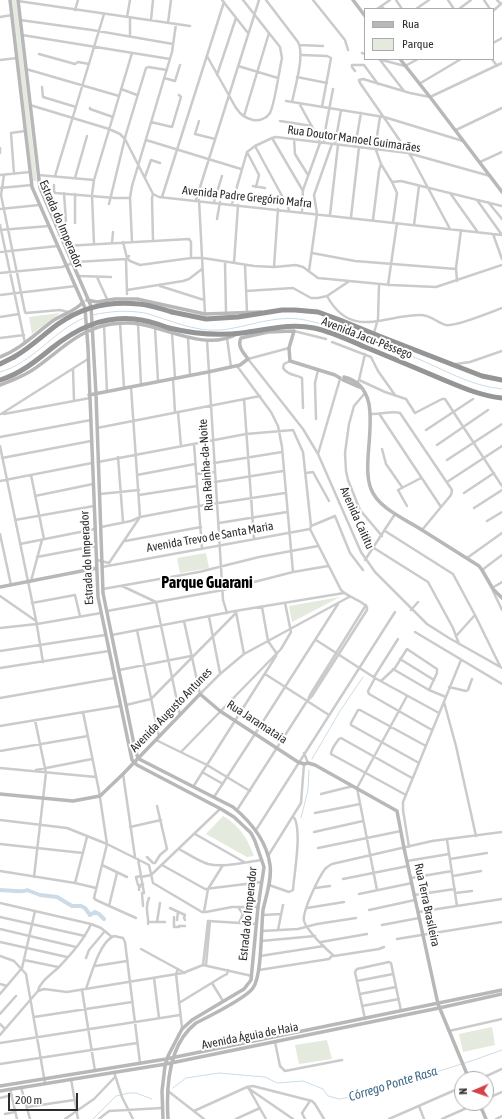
<!DOCTYPE html>
<html>
<head>
<meta charset="utf-8">
<style>
  body { margin:0 }
  #map { position:relative; width:502px; height:1119px; overflow:hidden; background:#fff; font-family:"Asap Condensed",sans-serif }
  canvas { display:block }
  .legend { position:absolute; left:364px; top:8px; width:130px; height:52px; box-sizing:border-box; background:#fff; border:1px solid #ababab; margin:0; padding:5px 7px; list-style:none; font-size:12px; color:#2e2e2e }
  .legend li { display:flex; align-items:center; gap:8px; height:20px }
  .legend b { width:20px; border:1px solid #ababab }
  .north { position:absolute; left:454px; top:1071px; width:40px; height:40px; box-sizing:border-box; background:#fff; border:1px solid #ababab; border-radius:50%; rotate:268deg; font-size:11px; font-weight:700; line-height:16px; text-align:center; color:#2e2e2e }
  .north::after { content:''; display:block; margin:auto; width:14px; height:18px; background:#d44149; clip-path:polygon(50% 0,100% 100%,50% 72%,0 100%) }
  .scale { position:absolute; left:8px; top:1093px; width:70px; height:18px; box-sizing:border-box; border:2px solid #2e2e2e; border-top:0; padding-left:5px; font-size:12px; line-height:14px; white-space:nowrap; color:#2e2e2e; -webkit-text-stroke:3px #fff; paint-order:stroke }
</style>
</head>
<body>
<div id="map">
<canvas width="502" height="1119"></canvas>
<ul class="legend">
<li><b style="height:5px;background:#b8b8b8"></b>Rua</li>
<li><b style="height:11px;background:#e4eadd"></b>Parque</li>
</ul>
<div class="north">N</div>
<div class="scale">200 m</div>
</div>
<script>
const context = document.querySelector('canvas').getContext('2d');
context.lineJoin = 'round';
function paint(path, color) {
  context.fillStyle = color;
  context.fill(path, 'evenodd');
}
function strokePath(path, color, width, dash) {
  context.strokeStyle = color;
  context.lineWidth = width;
  context.lineCap = dash ? 'butt' : 'round';
  context.setLineDash(dash || []);
  context.stroke(path);
}
function drawText(font, color, halo, rows, align = 'center') {
  context.font = font + ' "Asap Condensed",sans-serif';
  context.lineWidth = 4;
  context.setLineDash([]);
  context.textBaseline = 'middle';
  context.strokeStyle = halo;
  context.fillStyle = color;
  for (const [text, x, y, turn = 0] of rows) {
    context.save();
    context.translate(x, y);
    context.rotate((+turn || 0) * Math.PI / 180);
    context.textAlign = isNaN(turn) ? turn : align;
    if (halo) context.strokeText(text, 0, 0);
    context.fillText(text, 0, 0);
    context.restore();
  }
}
paint(new Path2D(`
  M12 0H16L37 181H33Z
  M60 313 32 334 29 317Z
  M206 553 209 568 180 573 177 558Z
  M340 597 292 622 289 606Z
  M223 816C240 826 247 838 254 856L247 857 206 834Z
  M492 1027 495 1045 463 1052 459 1034Z
  M327 1040 332 1059 299 1064 295 1045Z`), '#e4eadd');
strokePath(new Path2D(`
  M93 315C111 311 126 310 145 313 170 320 194 332 221 330 248 327 277 314 305 320 329 325 351 334 374 343 387 348 401 352 414 357 443 369 470 386 502 389
  M0 372C33 363 53 331 84 318
  M312 759 340 711 363 677
  M301 818 308 790 309 770
  M173 1088 186 1078 219 1073 265 1077 277 1083 303 1081 323 1089 328 1096 339 1099 367 1094 474 1060 502 1050
  M93 1119 116 1096 129 1093H136L152 1099`), '#cbdce8', 1);
strokePath(new Path2D(`
  M0 890C7 890 23 893 27 890L40 895 57 897 72 906H81L85 908 90 915 95 912 99 914 104 919`), '#cbdce8', 4);
strokePath(new Path2D(`
  M222 0 248 33
  M266 0 298 42C305 55 295 87 292 102
  M313 0 345 40 348 50
  M396 0 402 9
  M448 0 454 9
  M484 0 490 9
  M497 0 501 4
  M18 1 190 26
  M381 6 384 9
  M377 9 390 0
  M416 9 429 0
  M459 9 471 0
  M75 10 78 0
  M493 11 502 3
  M0 17 12 15
  M127 17 130 0
  M130 18V36
  M20 20 92 30 173 44
  M151 20 153 0
  M168 23 171 0
  M22 35 170 59
  M493 43 502 38
  M300 45 323 46
  M362 53 365 54
  M39 54 75 64 78 62 89 64
  M302 55 327 56 331 58 322 107
  M207 56 236 108C241 115 245 118 253 120 259 121 266 119 270 113 275 103 279 71 282 58L280 47 243 0
  M378 59 405 66 418 59
  M492 59 497 66
  M0 60 17 58
  M380 60 404 91
  M238 66 278 78
  M26 69 119 96
  M355 71 352 67V65H364L378 84
  M217 75 236 18
  M297 77 327 83
  M164 78 175 81 180 65
  M419 84 461 59
  M42 87 43 97 76 107
  M121 89 137 95
  M286 101 384 117 463 141
  M299 103 321 143
  M30 105 109 129 120 134 125 139 153 194 159 197 502 235
  M90 108V109L113 117
  M244 116 269 33
  M199 121 195 134 215 139
  M280 121 312 126
  M151 122 172 127 181 97 179 95
  M456 130 502 108
  M272 138 303 191
  M294 139 295 154 308 175
  M146 140 241 169
  M324 143 326 126 333 89
  M335 144 341 110
  M255 146 288 207 289 210
  M355 147 361 113
  M0 148V153
  M375 149 380 117
  M376 150 381 164 392 182 397 193 393 222
  M247 152 259 175 256 187
  M480 162 502 152
  M14 174 11 133 25 131
  M0 175 30 172
  M4 175 1 195 25 312 26 313 60 310 68 312
  M38 175 94 180
  M55 176 104 14
  M145 177 151 160 160 163
  M75 178 87 136
  M392 182 401 181 502 206
  M54 185V191L55 193 115 198H130
  M253 186 265 188
  M0 188 32 185
  M450 193 477 231
  M75 194V223
  M153 194 152 198 153 241
  M162 197 224 2
  M196 200 259 0
  M199 200 205 314
  M477 200 502 235
  M214 202 222 176
  M488 202 502 219
  M109 204 126 134 146 68 148 67 167 70
  M232 204 247 152 255 146 272 138 276 137 408 153 490 176
  M0 209 39 205
  M302 212 303 190 320 143
  M330 215 338 145
  M351 217 359 147
  M217 219 220 202
  M373 220 379 171 381 164
  M0 225 25 343
  M55 225 64 224 66 222 64 193
  M414 225 419 186
  M450 229 412 158 360 83 359 80 363 79 410 93 430 97 502 63
  M0 230 49 226
  M493 234 502 259
  M123 242 127 258 130 261 140 265 191 258H203L254 266 274 267 296 265 303 267 318 278 391 285 436 287 502 265
  M132 242 130 198 132 186 172 52 176 24
  M112 243 113 232
  M94 244 92 195 94 180 132 53
  M65 246 189 239 191 242V258
  M0 252 58 246
  M312 253 355 261 456 269
  M225 262 226 313
  M234 263 238 205
  M245 265 247 312
  M274 267 278 209
  M309 271 317 214 314 195 332 144
  M0 273 62 267 76 262 126 259
  M78 276 111 277
  M97 277 107 299
  M457 281 456 268 461 230
  M388 285 397 223
  M160 286 204 300
  M127 290 183 281 189 279 202 269
  M246 291 293 288 311 298H318L327 296 348 282
  M127 294 126 259 129 256
  M0 295 76 286
  M327 296C351 340 384 315 420 315 432 315 437 323 446 325 454 327 492 312 502 308
  M0 317 19 314
  M120 323 124 388
  M138 324 141 385
  M104 325 107 392
  M155 328 158 381
  M294 331 326 339
  M172 333 175 378
  M374 333 378 319 379 284
  M188 337 190 375
  M0 338 24 335
  M227 338 231 367
  M207 340 223 600 227 613
  M332 342 371 357 378 371 395 395
  M289 348 248 359 303 429 318 454 361 552 375 572 427 624 449 638 502 668
  M290 361 284 364 283 368C288 376 296 374 302 378L303 408
  M456 364 470 362 502 351
  M237 366 271 412 278 426 282 447 293 572
  M73 369 74 400
  M173 379 175 412
  M359 380 365 354
  M356 384 359 380 385 392 406 399 415 413 442 399H445L502 486
  M365 393 354 406 349 424 345 453 346 471 348 480 360 510 382 536
  M244 399 254 539
  M178 412 181 446
  M1 414 88 359
  M4 414 90 398
  M370 414C380 415 392 410 400 413L452 490 451 495 422 530
  M380 415 441 507
  M316 419 315 383 318 370
  M97 428 260 396
  M426 430 473 399
  M0 437 91 420
  M194 444 202 549
  M437 445 488 410
  M0 446 36 620 43 662
  M382 449 386 464 402 487
  M318 454 340 379
  M118 457 123 522
  M2 458 91 441
  M447 460 502 424
  M98 462 246 434 293 430 303 452 311 526 310 529 341 590C349 598 360 599 367 607V610L312 696 307 701 237 810
  M214 463 282 452
  M306 473 313 472 329 501
  M196 474 215 472
  M31 475 44 539
  M137 475 195 464
  M0 481 92 463
  M215 482 283 471
  M447 482 502 446
  M464 493 494 473
  M100 494 139 490
  M139 495 197 486
  M35 496 93 484
  M407 506 398 490 421 478
  M474 508 502 490
  M15 520 94 506
  M487 521 502 512
  M219 523 287 512
  M311 526 335 516 350 553 363 570
  M101 527 131 521 140 517 199 506 285 493
  M385 531 453 574 475 615 500 666
  M0 534 11 585
  M125 541 201 527
  M20 544 95 529
  M374 548 428 582 453 628 459 644
  M37 557 95 546
  M467 558 502 533
  M97 560 109 563
  M365 560 395 514
  M109 563 140 517 131 387
  M102 567 310 529
  M482 570 502 555
  M31 581 42 540
  M122 586 156 602 180 715
  M492 588 502 582
  M103 589 199 572 259 557 318 546
  M493 591 502 610
  M0 596 36 621
  M32 603 75 595 80 616
  M262 607 268 641 277 654
  M411 610 418 602
  M107 611 223 590 293 572 328 566
  M236 612 244 654
  M209 617 220 673
  M184 621 200 694 220 674 244 654 349 597
  M0 628 37 624 101 613
  M137 630 159 737
  M415 632 502 684
  M112 635 235 611 344 593
  M457 635 475 615
  M316 640 375 678 439 713
  M0 651 105 635
  M400 659 434 680
  M0 668 109 651
  M393 669 429 690 446 697
  M119 670 191 656
  M265 674 329 715
  M374 677 398 639
  M375 678 368 691 369 694 432 730
  M381 681 395 668 407 649 437 669V673L429 690
  M449 687 466 691 468 690 472 679
  M0 698 114 678
  M308 700 310 695 366 605
  M444 702 456 746 476 836
  M126 705 151 699 236 613
  M83 712 99 791 107 844 94 898 96 900 136 918
  M0 726 120 706
  M156 740 207 765 250 791
  M0 751 88 736
  M181 752 281 649 291 632 285 603
  M304 753 308 763
  M419 763 351 725V723L358 710H360L426 746
  M0 768 96 777
  M36 770 92 759
  M202 772 223 784
  M123 774 135 857
  M193 787 276 656
  M321 794 353 786
  M406 795 331 754C331 749 336 743 339 739L341 738 412 778
  M214 797 255 734 338 604
  M315 813 360 804
  M0 820 67 828 107 844 149 865 153 883 202 912H206L232 907H258
  M130 827 161 820
  M256 830 395 612
  M314 832 363 821
  M195 834 244 862
  M447 840 457 906
  M0 844 83 853
  M409 847 403 810V802L461 660
  M318 848 401 831
  M179 849C188 854 198 861 208 864 223 868 246 862 262 860
  M268 856 301 803 304 764
  M147 857 153 863H155L160 855 167 849 157 806
  M138 859 144 893H142L143 906
  M450 859 487 853
  M407 861 449 854
  M102 865 127 877
  M162 865 205 889 262 882
  M0 871 75 883 96 888
  M453 876 481 871
  M34 877 46 773 35 720
  M141 877 151 875 220 809
  M411 878 452 871
  M343 879 408 866
  M75 883 87 837
  M138 885 136 877 141 876
  M269 885 289 892 293 890C294 874 303 827 293 816
  M315 888 330 886
  M139 890V887H140V885L143 884
  M377 890 357 788 407 696
  M455 893 472 891
  M359 894 412 883
  M414 895 455 889
  M0 903 91 924 101 928 112 937
  M109 906 117 873
  M238 907 243 914 239 923
  M170 908 185 915 184 918 185 920
  M307 908 344 902
  M369 910 415 900
  M204 912 208 889 223 865
  M418 912 502 899
  M263 915 281 914
  M0 917 85 936
  M174 917V927H179V926H185
  M177 920 178 912
  M148 922H165
  M157 922 160 903
  M148 924C149 914 144 909 149 898
  M382 925 419 918
  M0 929 76 947
  M278 930 283 905
  M262 931 298 929 317 924 356 918
  M397 939 502 922
  M261 941 315 936
  M0 942 67 957
  M321 942 367 934
  M384 947 379 949 334 956C326 949 307 931 304 921 302 911 319 877 325 869 327 867 330 865 332 864L432 841 502 832
  M141 949 185 973
  M0 956 14 961 26 974 45 1083
  M260 956 324 946
  M86 958 89 950 105 931
  M24 960 58 967
  M203 965 208 921 256 924
  M206 965 210 921
  M95 966 127 961
  M178 969 176 974 182 1028
  M259 970 329 959 333 955
  M154 978 159 1018
  M357 981 393 974
  M212 983 223 1001
  M0 984 7 986
  M86 989C91 975 100 941 114 936L123 938 125 942 140 1063
  M82 990 95 1071
  M38 991 44 989 67 992 183 973 203 965 252 976
  M0 994 22 968 35 911
  M360 994 396 987
  M179 1003 223 976 227 974 228 970
  M362 1006 399 999
  M0 1014 16 996
  M34 1017 132 1002
  M365 1019 355 972 357 969 389 962 391 963 401 1011
  M0 1024 5 1029
  M449 1031 502 1019
  M0 1035 38 991C40 981 52 974 59 967 71 954 84 940 91 924
  M275 1042 280 1066 285 1071 342 1060
  M0 1043 180 1015
  M0 1064 137 1043
  M114 1072 122 1097 133 1119
  M71 1079 78 1119
  M480 1079 502 1069
  M21 1087 30 1119
  M248 1088 293 1119
  M10 1089 17 1119
  M249 1089 266 1119
  M168 1091 204 1119
  M0 1098 12 1095
  M486 1099 502 1092
  M419 1106 424 1119
  M27 1107 74 1100
  M194 1111 247 1087 253 1086 312 1101 315 1104 324 1119
  M5 1114 15 1112
  M65 1119 94 1099 115 1077
  M99 1119 109 1111 162 1108
  M236 1119 260 1108
  M305 1119 302 1113 310 1101
  M389 1119 462 1087
  M442 1119 478 1103
  M496 1119 502 1116`), '#cbcbcb', 2.5);
strokePath(new Path2D(`
  M10 0 32 187 85 308 88 348 98 597 132 760 137 765 221 809 234 817 251 833 255 841 264 867 258 907 251 980 244 989 192 1020 182 1029 168 1056 165 1066 162 1091 163 1119
  M18 0 40 188 91 306 96 394 103 593 135 749 138 758 141 760 233 807C251 822 267 842 270 865 272 880 266 896 263 910 261 928 262 976 253 988 246 998 208 1017 196 1023 169 1044 166 1087 168 1119
  M353 0 365 16
  M400 59 430 97 502 192
  M87 300 97 302 115 299H137L205 314 261 312
  M0 357C21 349 36 333 54 320 63 314 76 311 83 302
  M344 377C391 389 358 457 371 489 379 509 405 519 422 530 441 542 460 554 479 566L482 570 493 589 502 598
  M343 380 359 387
  M0 385C11 381 21 377 31 371 57 354 79 328 112 324 120 323 130 322 139 324 170 329 206 351 237 334
  M89 395 208 372 240 365 248 359C243 352 237 346 241 338L268 332 294 331 289 348 290 361 335 375 340 378
  M0 587 97 568
  M0 794 73 801 100 796 123 774 200 694 220 711 298 762 304 764 308 763 315 765 397 811 404 848 438 1004 469 1079
  M0 1086 166 1059 502 990
  M0 1091 166 1064 439 1008 502 994
  M479 1103 486 1119`), '#b8b8b8', 3.5);
strokePath(new Path2D(`
  M172 312 206 319 238 317 282 310H295L318 312 340 320 379 336 482 376 502 380
  M169 328C194 334 216 336 242 333 267 330 289 323 314 328 332 332 349 340 365 347 392 358 418 369 444 380 463 388 482 396 502 398
  M0 364 14 357`), '#959595', 5);
strokePath(new Path2D(`
  M14 357C30 348 43 335 58 324 82 307 111 301 139 304 151 305 161 309 172 312
  M0 380C20 374 36 361 52 348 76 329 102 316 134 319 146 320 158 324 169 328`), '#959595', 5);
drawText('12px', '#2e2e2e', '#fff', [
  ["Rua Doutor Manoel Guimarães",354,139,8],
  ["Avenida Padre Gregório Mafra",247,197,6],
  ["Estrada do Imperador",61,224,67],
  ["Avenida Jacu-Pêssego",367,338,21],
  ["Rua Rainha-da-Noite",206,465,-94],
  ["Avenida Caititu",357,518,66],
  ["Avenida Trevo de Santa Maria",210,537,-10],
  ["Estrada do Imperador",87,558,-93],
  ["Avenida Augusto Antunes",171,710,-46],
  ["Rua Jaramataia",257,722,33],
  ["Rua Terra Brasileira",427,905,78],
  ["Estrada do Imperador",248,914,-84],
  ["Avenida Águia de Haia",250,1036,-11]
]);
drawText('italic 13px', '#446c88', '#fff', [
  ["Córrego Ponte Rasa",393,1084,-17]
]);
drawText('bold 16px', '#000', '#fff', [
  ["Parque Guarani",207,583]
]);
</script>
</body>
</html>
